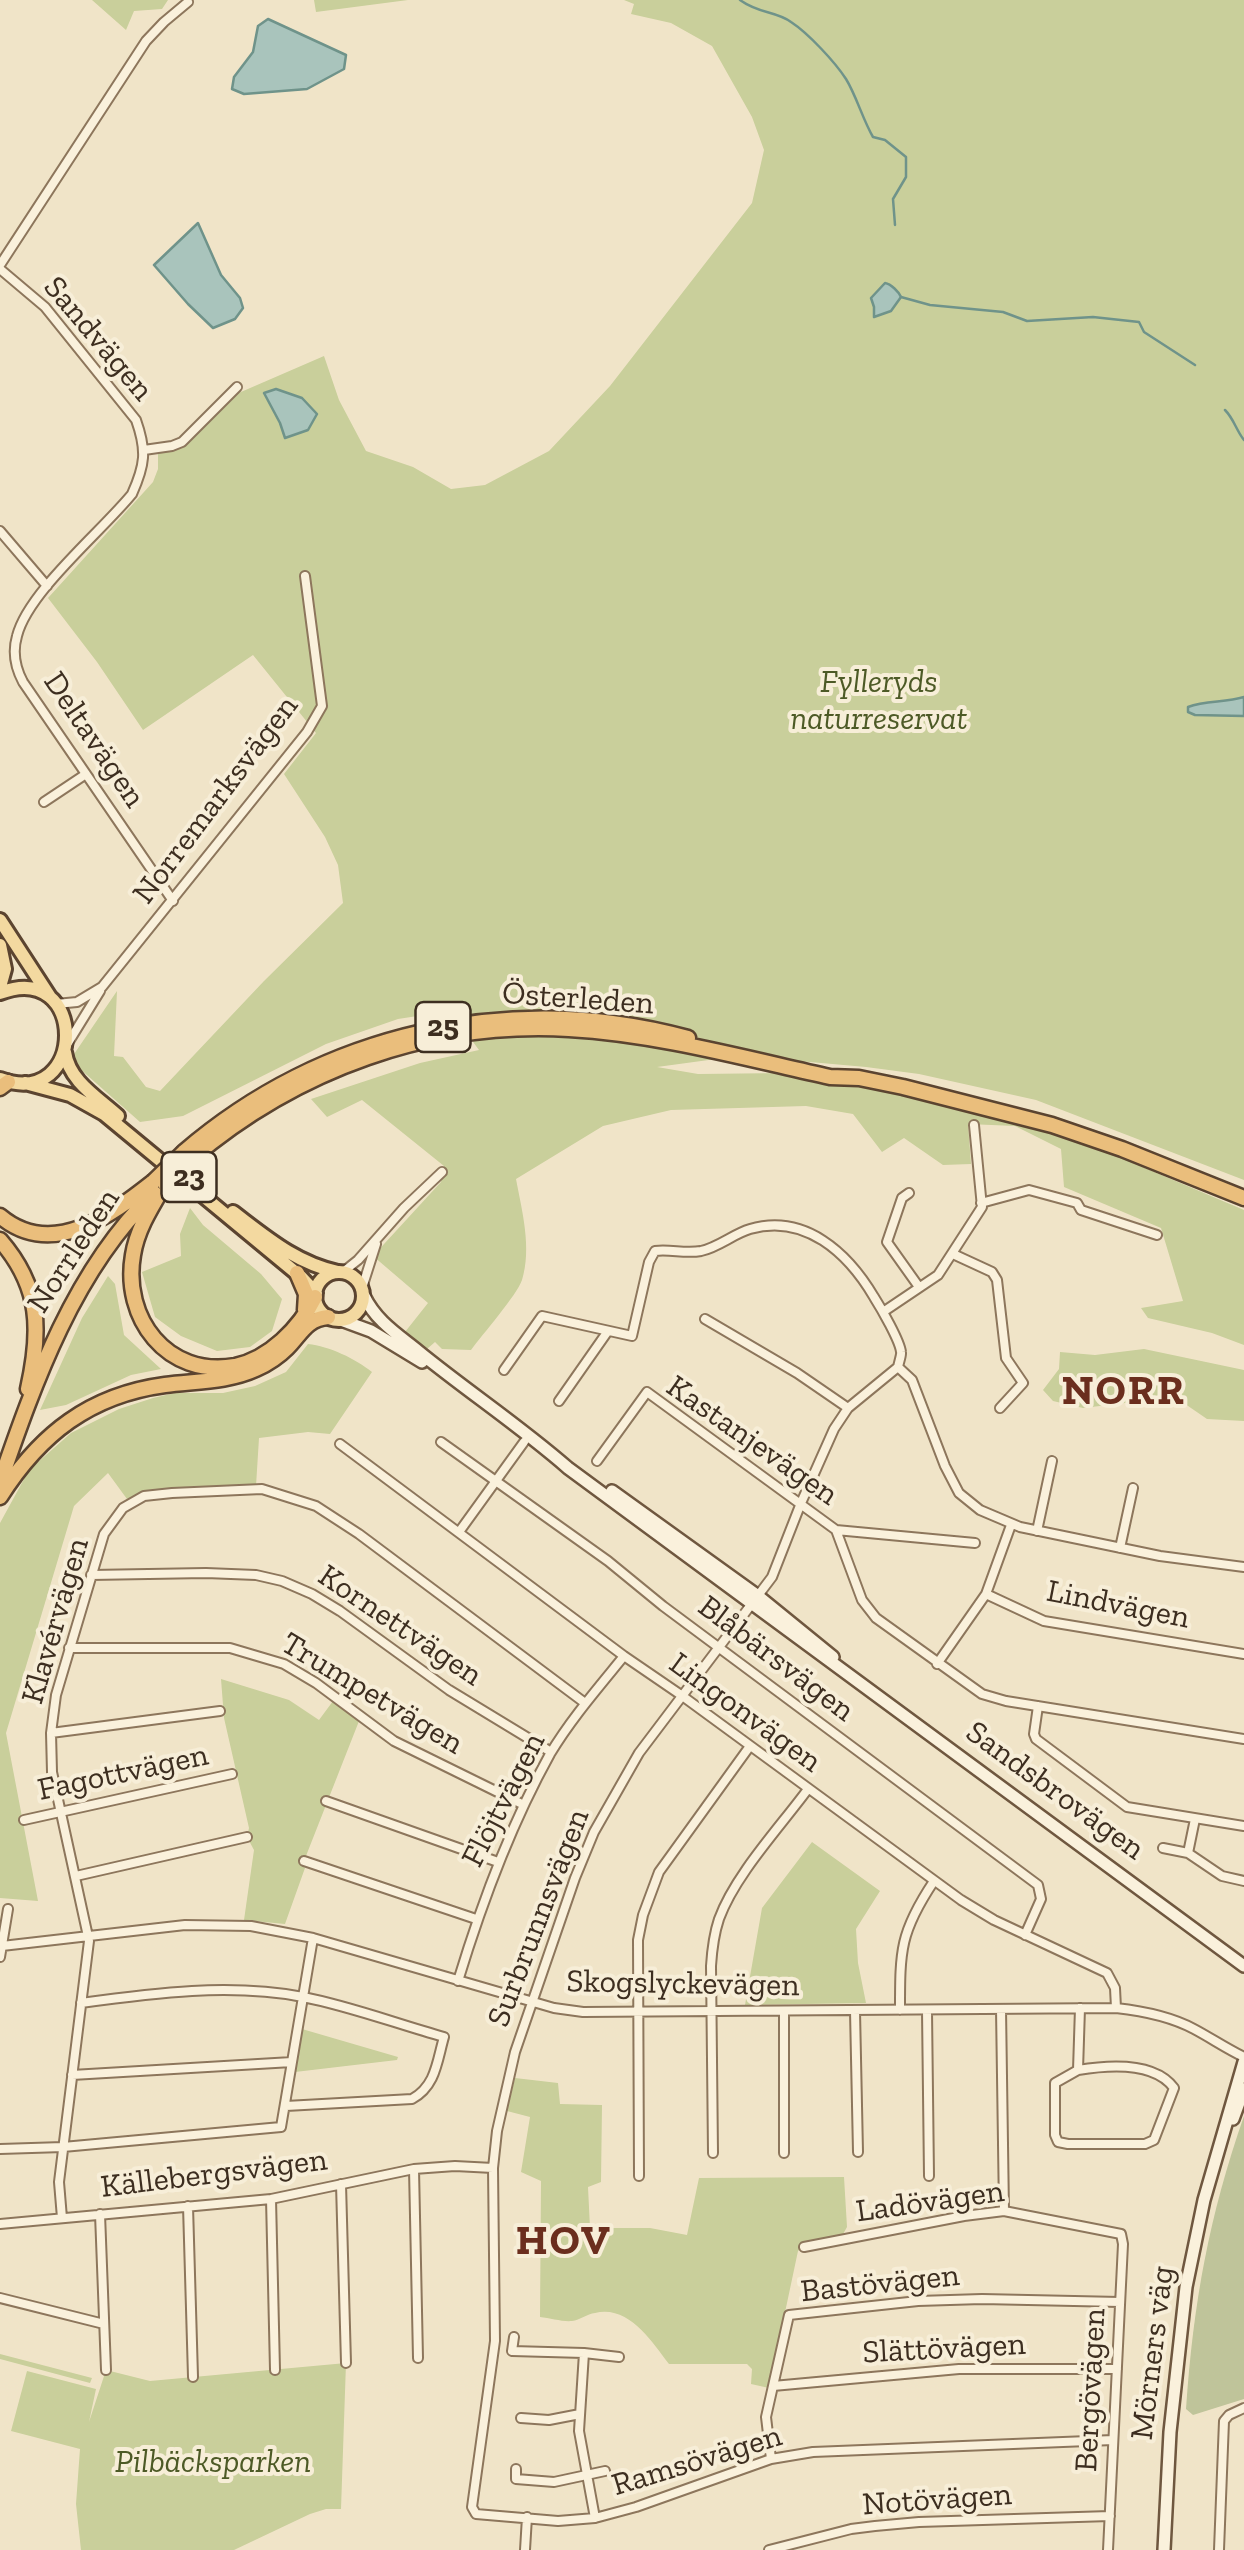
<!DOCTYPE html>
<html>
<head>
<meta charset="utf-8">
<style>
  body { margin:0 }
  canvas { display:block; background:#f0e4c8 }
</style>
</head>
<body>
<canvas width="1244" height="2550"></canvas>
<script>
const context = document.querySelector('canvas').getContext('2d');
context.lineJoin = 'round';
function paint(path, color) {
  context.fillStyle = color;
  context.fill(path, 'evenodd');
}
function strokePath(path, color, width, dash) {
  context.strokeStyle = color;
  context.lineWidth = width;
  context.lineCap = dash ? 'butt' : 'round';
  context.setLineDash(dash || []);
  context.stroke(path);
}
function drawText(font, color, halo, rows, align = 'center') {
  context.font = font + ' "Zilla Slab",serif';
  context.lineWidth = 8;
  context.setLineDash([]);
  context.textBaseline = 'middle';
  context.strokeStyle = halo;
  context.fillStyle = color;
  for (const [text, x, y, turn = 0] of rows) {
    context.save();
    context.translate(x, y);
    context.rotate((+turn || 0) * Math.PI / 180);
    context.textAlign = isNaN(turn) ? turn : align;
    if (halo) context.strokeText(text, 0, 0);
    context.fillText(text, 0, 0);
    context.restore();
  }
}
paint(new Path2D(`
  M92 0H168L162 9 134 11 126 30Z
  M314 0H408L316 12Z
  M624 0H1244V1180L1036 1100 919 1074 866 1067 765 1058 716 1059 657 1067 698 1074 785 1073 938 1100 1060 1132 1244 1210V1345L1212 1333 1148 1318 1141 1308 1183 1301 1161 1228 1064 1187 1061 1149 1015 1126 968 1124 971 1164 943 1165 904 1138 882 1152 853 1114 806 1106 671 1110 603 1126 516 1179C522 1211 532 1248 522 1280 517 1295 482 1335 471 1350L442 1349 435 1342 427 1349 405 1332 428 1303 373 1256 441 1182 444 1166 362 1100 327 1117 311 1099 420 1063 479 1050 450 1011 398 1019 326 1044 183 1116 140 1122 70 1060 117 991 114 1056 123 1057 146 1087 160 1091 264 981 343 903 338 865 325 837 284 774 316 733 253 655 143 730 97 662 48 598 153 482 158 469V453L178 449 232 400 234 395 324 356 339 400 366 451 413 467 451 489 485 485 549 451 610 386 752 203 764 150 752 117 712 46 671 23 631 14 634 4Z
  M190 1208 203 1225 261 1274 282 1299 272 1331 250 1347 217 1351 181 1336 155 1317 142 1272 181 1256 180 1234Z
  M108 1276 115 1284 124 1335 161 1369 131 1375 66 1405 40 1410 82 1318Z
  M308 1344C329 1346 356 1359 372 1372L330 1434 308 1432 259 1438 256 1486C214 1487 166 1483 127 1499L108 1473 74 1506 6 1733 38 1901 0 1898V1523L29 1470 71 1433 119 1409 153 1398 175 1393H223L255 1386 286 1372Z
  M1144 1349 1244 1370V1421L1207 1419 1175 1397 1083 1408 1053 1401 1043 1390 1059 1369 1060 1352 1095 1355Z
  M221 1679 289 1700 319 1720 336 1697 361 1716 304 1861 301 1863 305 1868 285 1924 244 1920 254 1850 247 1837 249 1828 224 1718Z
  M812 1842 880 1891 856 1929 858 1963 866 2003 745 2005 762 1908Z
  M302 2029 398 2057 397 2060 295 2072Z
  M515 2078 558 2083 560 2104 602 2105 601 2182 588 2187 590 2228H650L687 2235 699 2178 844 2177 847 2227 842 2236 807 2243 798 2251 769 2388 751 2384 752 2369 747 2364H669C651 2341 629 2305 595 2313 587 2314 580 2320 572 2321 563 2322 550 2318 540 2317L541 2181 521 2172 530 2117 507 2111Z
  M0 2354 92 2378 90 2383 0 2359Z
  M346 2363 341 2509H326L310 2514 234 2550H81L76 2504 80 2449 11 2431 27 2371 96 2389 89 2422 106 2370 150 2381Z`), '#c9cf9b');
paint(new Path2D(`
  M1244 2116V2399L1193 2415 1186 2409C1193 2304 1209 2216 1244 2116Z`), '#bfc49a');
const water = new Path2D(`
  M268 19 346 55 344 69 307 89 244 94 232 89 234 77 253 52 258 26Z
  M198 223 221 275 240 298 243 308 235 319 213 328 188 304 154 265Z
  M885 283C891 284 899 292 901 297L891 311 874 317V307L871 298Z
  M276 389 302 398 317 414 308 430 285 438 280 423 264 393Z
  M1244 697V716L1195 715 1188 712V707C1206 700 1225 703 1244 697Z`);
paint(water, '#a9c4bc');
strokePath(water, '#6f938a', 2.5);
strokePath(new Path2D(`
  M740 0C759 14 776 11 791 22 808 33 835 62 846 79 856 95 863 120 873 137L885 140 906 157V177L893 199 895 225
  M901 297 930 305 1003 312 1027 321 1093 317 1139 322 1144 332 1195 365
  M1225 410C1234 419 1236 430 1244 440`), '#6f938a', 2.5);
const minor = new Path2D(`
  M0 265 146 41 164 22 188 2
  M0 269 45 307 136 420C147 451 145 465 132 494 101 532 28 592 17 636 12 653 15 667 23 682L173 901
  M144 450 172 446 182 442 237 387
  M0 531 47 586
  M44 802 86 774
  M56 1004 77 1002 102 987 307 732 322 706 305 576
  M68 1043 100 991
  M909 1193 902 1198 887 1242 919 1287
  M981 1203 1029 1190 1077 1203 1081 1210 1157 1235
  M953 1254 992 1272 997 1280 1006 1358 1023 1383 1000 1408
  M343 1272 358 1260 404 1208 442 1172
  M362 1288 376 1244
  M883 1312 938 1275 982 1207 974 1125
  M705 1319 797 1373 848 1408
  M898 1367 848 1408 834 1429 801 1503 772 1577 639 1753 594 1832 575 1878 515 2052 497 2131 493 2168 495 2341 472 2507 476 2514 558 2521 595 2518 636 2507 771 2459 813 2452 1113 2440
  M898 1367 912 1380 945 1466 959 1493 980 1510 1020 1527 1160 1556 1244 1567
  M504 1370 542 1316 632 1336 649 1262 655 1251C671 1249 685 1254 701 1251 719 1247 733 1234 750 1229 805 1213 848 1253 874 1297 881 1308 900 1341 901 1352 902 1353 898 1366 898 1367
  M559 1401 608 1331
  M441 1442 608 1561 663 1606 1038 1885 1041 1899 1025 1935
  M340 1444 624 1656 681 1695 961 1900 994 1920 1107 1973 1115 1988 1116 2008
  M597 1461 647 1392 836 1530 862 1600 876 1618 982 1694 1006 1701 1244 1739
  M836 1530 975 1543
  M1037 1531 1052 1461
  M459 1532 524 1442
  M1120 1548 1133 1488
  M91 1575 206 1573 256 1575 282 1581 312 1594 340 1611 449 1690 551 1752
  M986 1594 1044 1621 1244 1654
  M69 1648H230L284 1664 316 1683 394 1741 524 1805
  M937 1664 986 1594 1011 1525
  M1038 1706 1034 1734 1036 1739 1127 1807 1244 1826
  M51 1733 220 1711
  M326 1801 498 1862
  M1195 1819 1188 1853 1222 1876 1244 1881
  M24 1820 232 1774
  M1163 1848 1188 1853
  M304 1861 476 1919
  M76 1876 247 1837
  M2 1946 185 1925 251 1926 313 1938 554 2008 583 2012 1116 2008C1143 2011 1170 2016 1194 2029 1211 2038 1227 2049 1244 2057
  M0 1957 8 1909
  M458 1981C482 1902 510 1826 550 1754 571 1719 598 1688 624 1656
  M81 2003C154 1993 230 1983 303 1997 350 2006 397 2024 444 2037 437 2061 436 2086 412 2099L286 2106
  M1001 2009 1004 2211
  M900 2010C900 1950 900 1932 934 1881
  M855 2011 858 2152
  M927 2011 929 2176
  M784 2012V2153
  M1078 2070C1108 2065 1154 2061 1174 2088L1154 2140 1145 2144H1068L1058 2142 1055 2135V2083L1078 2070 1080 2008
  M72 2075 292 2062
  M0 2149 63 2147 281 2127 313 1938
  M713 2153 711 1966C712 1950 714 1934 719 1919 735 1875 780 1827 808 1789
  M414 2169 418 2358
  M639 2176 638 1940 643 1915 659 1872 750 1746
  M341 2184 346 2363
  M271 2199 275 2370
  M188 2206 193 2377
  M100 2214 106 2370
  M62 2218 59 2182 89 1941 52 1772 51 1733 56 1695 104 1534 123 1508 144 1496 172 1493 262 1489 316 1506 359 1534 585 1703
  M0 2224 271 2199 414 2169 455 2166 493 2168
  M804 2247 964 2216 1004 2211 1121 2234 1123 2244 1108 2550
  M0 2298 104 2324
  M514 2337 512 2351 584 2353 619 2357
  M584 2353 579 2431 595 2518
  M773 2386 959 2369H1117
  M521 2418 549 2420 580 2414
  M771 2459 766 2417 789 2315 918 2301 982 2299 1120 2302
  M516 2469V2479L554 2482 605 2471
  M525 2550 527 2517
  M769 2550 851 2529 875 2526 919 2522 1110 2516
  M1219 2550 1224 2421 1229 2415 1244 2408`);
const secondary = new Path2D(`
  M364 1296C376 1321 397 1334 418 1351 467 1391 520 1426 568 1468L1244 1966
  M341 1320 371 1331 422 1362
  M612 1491 758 1596 833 1657
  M1233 2119 1244 2089
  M1164 2550 1170 2432 1186 2287 1204 2200 1244 2062`);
const primary = new Path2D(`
  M0 920 50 997
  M0 945 5 969 0 987
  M0 993C88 959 88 1111 0 1079
  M65 1052C69 1081 97 1097 118 1116
  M25 1083 70 1095 104 1114 301 1277 316 1293
  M233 1212C266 1237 296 1263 338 1272
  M315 1296a24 24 0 1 1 48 0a24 24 0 1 1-48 0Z`);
const trunk = new Path2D(`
  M0 1088 8 1082
  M184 1152C322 1033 511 990 688 1038
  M191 1159C297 1069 430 1021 569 1029 657 1034 744 1058 830 1077L859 1078 903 1087 1052 1125 1122 1149 1244 1198
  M165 1184C152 1206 137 1229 133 1255 122 1318 167 1378 235 1366 269 1359 300 1328 315 1297
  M0 1216C52 1260 111 1215 153 1182
  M0 1240C41 1287 41 1331 28 1389
  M297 1273 306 1294 305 1310
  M0 1482C35 1381 74 1270 153 1194
  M0 1497C40 1434 90 1395 165 1385 195 1381 228 1382 256 1369 267 1364 278 1357 287 1348 301 1334 306 1319 328 1317`);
strokePath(minor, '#8d765c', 12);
strokePath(secondary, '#6f573f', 16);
strokePath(primary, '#5b4430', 18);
strokePath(trunk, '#5b4430', 19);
strokePath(minor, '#faf1dc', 8);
strokePath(secondary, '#faf1dc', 11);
strokePath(primary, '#f3d9a0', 12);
strokePath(trunk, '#eabe7c', 14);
const trunkBridge = new Path2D(`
  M153 1182 184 1152
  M165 1184 191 1159`);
strokePath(trunkBridge, '#5b4430', 19, []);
strokePath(trunkBridge, '#eabe7c', 14);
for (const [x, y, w] of [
  [443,1027,55],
  [189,1177,55]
]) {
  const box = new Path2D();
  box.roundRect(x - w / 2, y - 25, w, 50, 8);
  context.fillStyle = '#f7eed8';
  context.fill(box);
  strokePath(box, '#3d2e20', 2.5);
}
drawText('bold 30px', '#3d2e20', null, [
  ["25",443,1027],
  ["23",189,1177]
]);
drawText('32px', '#3d2e20', '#f7eed8', [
  ["Sandvägen",98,339,50],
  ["Deltavägen",94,740,56],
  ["Norremarksvägen",216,800,-53],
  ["Österleden",578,999,4],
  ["Norrleden",74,1251,-57],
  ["Kastanjevägen",752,1441,35],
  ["Lindvägen",1118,1605,11],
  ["Klavérvägen",56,1621,-74],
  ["Kornettvägen",400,1626,34],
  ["Blåbärsvägen",776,1659,37],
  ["Trumpetvägen",372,1694,31],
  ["Lingonvägen",745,1713,36],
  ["Fagottvägen",123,1773,-12],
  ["Sandsbrovägen",1055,1791,36],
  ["Flöjtvägen",504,1800,-63],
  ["Surbrunnsvägen",539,1918,-69],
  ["Skogslyckevägen",683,1984,1],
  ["Källebergsvägen",214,2174,-7],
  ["Ladövägen",930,2202,-8],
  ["Bastövägen",880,2284,-6],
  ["Slättövägen",944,2349,-3],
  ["Mörners väg",1153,2353,-83],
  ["Bergövägen",1091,2390,-87],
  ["Ramsövägen",697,2461,-17],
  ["Notövägen",937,2500,-4]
]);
drawText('italic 32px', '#4d5a26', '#f7eed8', [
  ["Fylleryds",879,683],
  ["naturreservat",879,720],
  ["Pilbäcksparken",213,2463]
]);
context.letterSpacing = '2.5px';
drawText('bold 42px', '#6b2e1e', '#f7eed8', [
  ["NORR",1124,1392],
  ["HOV",564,2242]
]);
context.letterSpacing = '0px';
</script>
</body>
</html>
